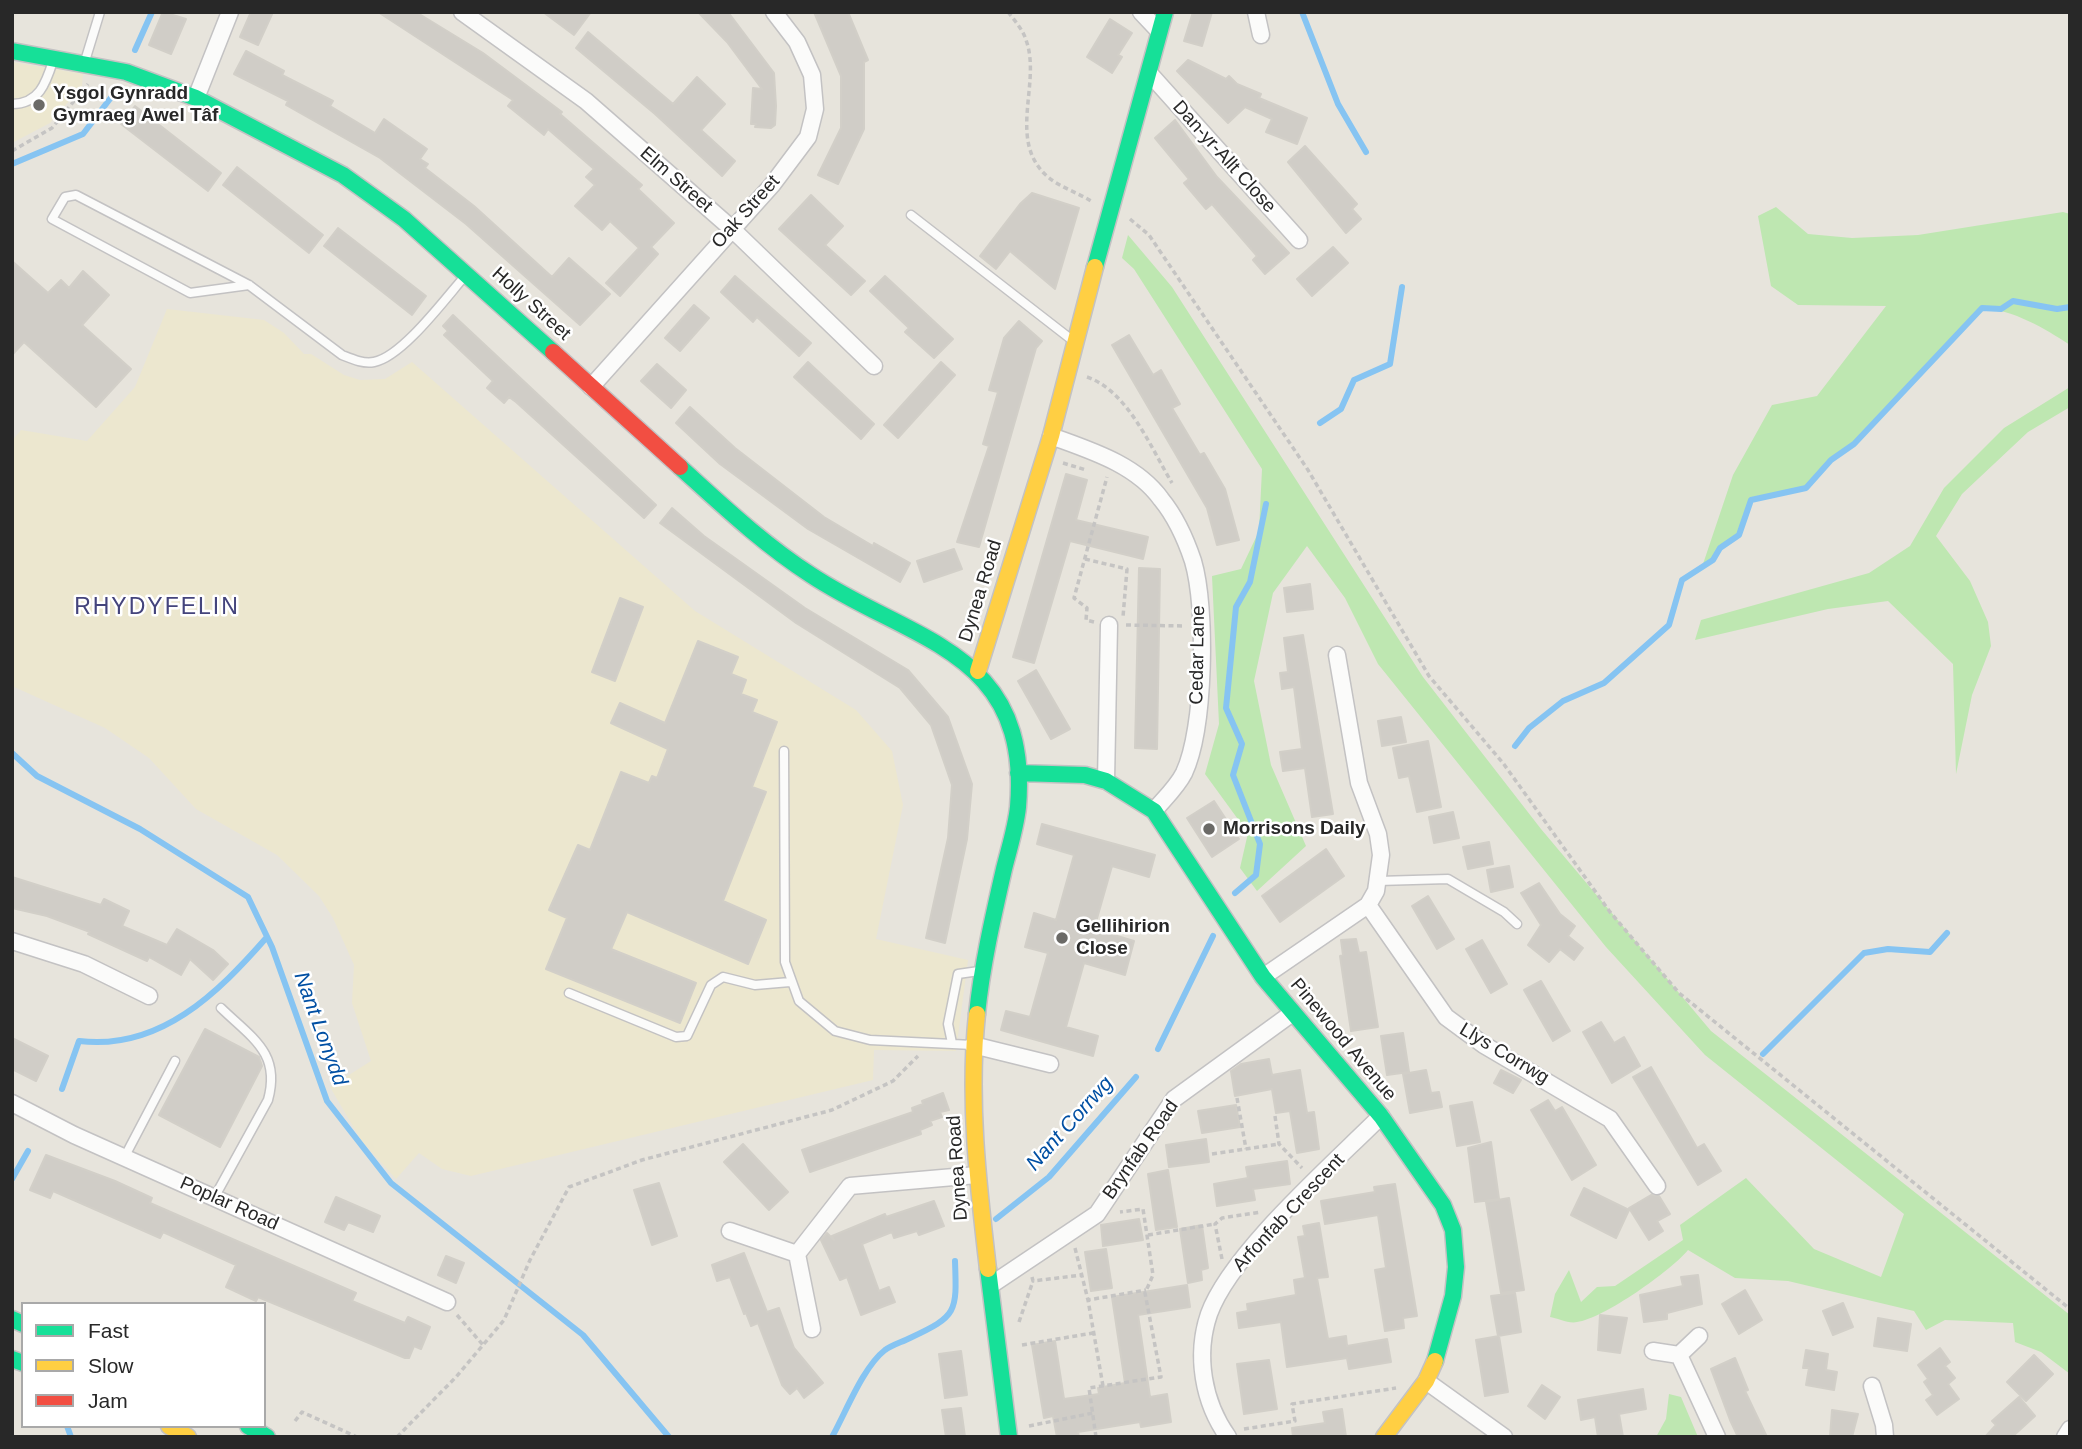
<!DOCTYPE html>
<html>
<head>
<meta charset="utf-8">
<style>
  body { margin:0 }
  #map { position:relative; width:2082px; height:1449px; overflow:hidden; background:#e7e4dc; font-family:Arial,sans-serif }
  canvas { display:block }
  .frame { position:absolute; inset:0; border:14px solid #282828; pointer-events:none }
  .legend { position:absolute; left:21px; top:1302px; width:245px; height:126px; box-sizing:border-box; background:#fff; border:2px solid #a9a9a9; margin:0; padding:9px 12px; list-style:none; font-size:21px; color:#282828 }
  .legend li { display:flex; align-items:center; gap:14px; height:35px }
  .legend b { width:35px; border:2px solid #a9a9a9 }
</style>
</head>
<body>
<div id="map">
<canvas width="2082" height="1449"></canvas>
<div class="frame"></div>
<ul class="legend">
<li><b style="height:9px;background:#16e098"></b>Fast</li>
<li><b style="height:9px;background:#ffcf43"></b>Slow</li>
<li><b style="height:9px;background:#f24e42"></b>Jam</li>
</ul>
</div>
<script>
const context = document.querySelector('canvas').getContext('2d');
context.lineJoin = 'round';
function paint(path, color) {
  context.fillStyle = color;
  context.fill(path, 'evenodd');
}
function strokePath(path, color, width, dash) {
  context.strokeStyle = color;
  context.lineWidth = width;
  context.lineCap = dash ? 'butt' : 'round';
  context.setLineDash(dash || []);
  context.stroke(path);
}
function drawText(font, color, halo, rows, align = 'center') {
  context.font = font + ' Arial,sans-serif';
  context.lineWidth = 5;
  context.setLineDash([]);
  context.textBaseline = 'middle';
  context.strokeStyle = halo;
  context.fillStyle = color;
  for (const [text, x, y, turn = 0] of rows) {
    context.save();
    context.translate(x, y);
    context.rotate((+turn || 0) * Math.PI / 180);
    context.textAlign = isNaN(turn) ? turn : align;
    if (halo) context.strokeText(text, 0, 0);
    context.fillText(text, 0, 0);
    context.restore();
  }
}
paint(new Path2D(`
  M12 62 83 74 82 86 50 123 12 143Z
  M167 309 264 320 284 333 304 354H311L344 375 360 380 385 379 412 362 695 611 856 710 892 751 903 805 876 939 968 960 956 1051 874 1050 873 1080 471 1176 442 1169 419 1153 396 1179 361 1140 330 1087 371 1061 352 1003 354 965 333 918 319 896 277 855 196 809 149 758 105 728 12 686V441L21 430 87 441 135 387Z`), '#ece7cf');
paint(new Path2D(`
  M1776 207 1808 234 1852 238 1918 235 2063 212 2070 214V345C2044 328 2014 310 1982 308L1854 444 1831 460 1806 488 1751 500 1739 535 1720 548 1713 560 1703 564 1733 475 1772 405 1817 396 1886 306 1798 305 1771 286 1758 216Z
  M1128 235 1172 287 1423 677 1541 829 1711 1031 2070 1315V1374L2041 1352 2015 1342 2013 1323 1945 1320 1926 1330 1914 1311 1788 1281 1735 1278 1688 1250C1672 1270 1603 1319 1577 1322 1569 1324 1557 1318 1550 1317L1555 1294 1569 1270 1581 1302 1597 1287 1615 1286 1683 1240 1680 1225 1746 1178 1814 1249 1881 1277 1904 1214 1705 1055 1606 947 1378 664 1345 598 1307 546 1273 593 1254 681 1271 765 1306 846 1257 891 1240 868 1248 833 1205 774 1219 724 1212 576 1241 569 1259 531 1262 469 1134 269 1122 258Z
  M2070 387V407L2028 432 1962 494 1936 536 1970 581 1988 622 1991 646 1972 695 1956 774 1953 664 1888 601 1828 609 1695 640 1701 620 1869 573 1910 546 1944 488 2004 428Z
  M1669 1394 1681 1397 1698 1437H1656L1666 1419Z`), '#bee7b1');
strokePath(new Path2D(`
  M1302 12 1338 104 1366 152
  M135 50 152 12
  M12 164 83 134 116 91
  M1320 423 1341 409 1354 380 1390 364 1402 287
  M1515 746 1529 728 1563 701 1604 683 1669 625 1682 580 1713 560 1720 548 1739 535 1751 500 1806 488 1831 460 1854 444 1982 308 2001 309 2013 301 2057 309 2070 307
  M12 753 37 776 140 829 248 897 272 947 327 1101 391 1183 583 1335 669 1437
  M1235 893 1256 875 1260 844 1233 775 1242 744 1226 708 1236 607 1250 582 1266 504
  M1158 1049 1213 936
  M1763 1054 1864 953 1888 949 1930 952 1947 933
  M62 1089 79 1041C160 1051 218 993 267 937
  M12 1179 28 1151
  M996 1219 1049 1177 1136 1077
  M67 1426 71 1437
  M832 1437C846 1412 863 1367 885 1350 892 1345 902 1342 910 1338 957 1316 957 1313 955 1261`), '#86c4f2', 6);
const building = new Path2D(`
  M163 12 186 19 171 54 149 45Z
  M251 12H273L258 45 240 37Z
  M378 12H416L483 53 562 112 560 114 642 185 638 189 674 223 651 247 658 254 620 296 606 283 639 248 610 221 602 230 575 206 595 185 586 177 594 169 548 129 544 135 508 106 513 100Z
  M543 12H591L574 35Z
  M698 12H728L774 73 776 106 775 125 771 128 755 127 756 124H751L753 88 762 89 727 42Z
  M814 12H848L868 60 864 62V129L838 184 818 175 841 128V76Z
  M1193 12H1212L1202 46 1184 41Z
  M1110 19 1132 33 1118 55 1122 57 1112 73 1087 57Z
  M588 32 673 104 697 77 725 104 701 130 735 161 722 176 655 114 576 48Z
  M246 51 284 71 282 75 333 101 330 106 375 133 384 119 427 149 420 159 428 164 425 168 474 206 552 277 569 258 610 294 580 325 466 224 380 158 286 105 288 101 234 74Z
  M1188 60 1226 79 1229 76 1237 84 1261 94 1259 98 1307 118 1297 144 1266 132 1272 119 1245 107 1228 123 1177 71Z
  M135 106 221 173 208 191 121 124Z
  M1175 120 1217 177 1289 253 1265 274 1253 260 1257 256 1212 204 1206 209 1184 183 1189 179 1155 138Z
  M1305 146 1357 204 1352 209 1361 219 1346 233 1288 162Z
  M237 167 323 235 309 253 223 185Z
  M1032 193 1079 208 1055 289 1010 251 996 269 980 256 1020 204Z
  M811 195 843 226 825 245 865 281 851 295 779 229Z
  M338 228 426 296 412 315 324 246Z
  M1333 247 1348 263 1312 296 1297 279Z
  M12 261 48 293 61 280 69 288 83 271 109 295 82 325 131 369 96 407 24 342 12 355Z
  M735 276 811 343 799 356 757 317 753 322 721 292Z
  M885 276 953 339 934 358 905 332 909 328 870 291Z
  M694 305 709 318 680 351 665 338Z
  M453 315 656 505 644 518 516 402 509 397 504 403 487 388 493 381 444 335 448 331 443 326Z
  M1019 321 1042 341 1036 348 979 547 957 542 989 446 983 444 998 392 989 390 1004 338Z
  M1129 335 1153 375 1161 370 1180 404 1172 408 1200 455 1204 453 1225 489 1239 540 1217 545 1207 508 1112 345Z
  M808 362 874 424 861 439 794 377Z
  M941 362 955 375 898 438 884 425Z
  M657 364 686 390 671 408 641 381Z
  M690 407 735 448 824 517 873 546 874 543 910 563 900 582 808 529 720 464 676 423Z
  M1066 474 1087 480 1076 520 1148 537 1143 559 1070 541 1034 663 1013 657Z
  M672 508 704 536 805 608 908 670 948 717 972 784 967 839 945 943 926 938 948 838 952 785 931 725 900 688 796 623 660 523Z
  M954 549 962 569 924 582 917 561Z
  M1139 568 1160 569 1157 749 1135 748Z
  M1310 584 1313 609 1287 612 1284 588Z
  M620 598 643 607 615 681 592 672Z
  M1303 635 1333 814 1312 817 1305 768 1283 771 1280 752 1302 749 1294 687 1282 689 1280 673 1288 672 1284 638Z
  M698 641 738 657 731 674 746 680 741 694 757 700 752 712 777 722 752 787 766 792 723 901 766 920 748 964 627 912 611 949 696 983 680 1023 546 969 567 918 549 910 578 845 590 850 621 772 649 783 652 776 657 778 668 749 611 723 620 703 665 723Z
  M1036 670 1070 729 1051 739 1018 681Z
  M1401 717 1406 742 1382 746 1378 721Z
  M1428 741 1441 807 1417 812 1409 776 1399 778 1393 748Z
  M1214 801 1239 839 1212 857 1187 818Z
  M1453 812 1459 838 1434 843 1429 817Z
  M1042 824 1155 855 1149 877 1112 866 1094 929 1134 941 1125 975 1084 963 1066 1027 1098 1036 1093 1056 1001 1030 1006 1011 1030 1017 1048 953 1025 947 1034 913 1056 920 1074 855 1037 844Z
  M1489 842 1493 864 1468 869 1463 847Z
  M1326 849 1344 876 1280 922 1262 896Z
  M1509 866 1513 887 1491 892 1487 870Z
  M12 877 101 905 104 899 129 911 122 926 167 945 177 929 213 950 228 964 213 980 190 959 181 975 149 957 147 961 88 934 90 932 47 916 12 908Z
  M1539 883 1560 914 1575 926 1568 936 1583 948 1574 960 1560 949 1549 962 1528 945 1541 925 1521 893Z
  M1428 896 1454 939 1437 949 1412 906Z
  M1356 939 1359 953 1366 952 1378 1027 1351 1031 1340 956 1343 955 1341 940Z
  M1482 940 1507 984 1491 993 1466 949Z
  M1541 981 1570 1031 1553 1041 1524 990Z
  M1601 1022 1614 1043 1624 1037 1640 1066 1612 1083 1583 1032Z
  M205 1029 259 1057 262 1066 220 1147 159 1115Z
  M1403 1033 1409 1072 1387 1075 1381 1036Z
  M12 1038 48 1056 36 1081 12 1069Z
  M1269 1059 1272 1075 1300 1070 1307 1113 1314 1112 1319 1149 1297 1153 1290 1111 1276 1113 1272 1089 1235 1096 1231 1071 1241 1064Z
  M1651 1067 1697 1148 1704 1144 1721 1171 1698 1185 1633 1077Z
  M1426 1070 1431 1093 1439 1092 1442 1107 1410 1113 1403 1074Z
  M1501 1070 1521 1080 1513 1093 1494 1083Z
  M943 1093 949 1110 940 1112 942 1117 930 1121 932 1125 920 1130 921 1134 810 1172 802 1150 913 1112 912 1108 923 1104 922 1101Z
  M1548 1100 1555 1111 1562 1107 1596 1165 1572 1180 1531 1110Z
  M1472 1102 1480 1142 1457 1146 1450 1106Z
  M1236 1105 1240 1127 1202 1133 1198 1111Z
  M1206 1139 1209 1162 1169 1167 1166 1145Z
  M1491 1142 1499 1199 1475 1202 1468 1148Z
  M743 1144 788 1192 769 1210 724 1162Z
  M46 1155 115 1181 152 1198 150 1203 356 1293 352 1301 405 1323 408 1317 430 1327 421 1349 414 1346 409 1358H405L258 1297 256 1301 226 1287 236 1265 163 1232 160 1238 53 1191 50 1198 30 1190Z
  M1287 1161 1290 1184 1253 1189 1255 1200 1217 1206 1214 1184 1248 1178 1246 1167Z
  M1168 1170 1177 1227 1156 1230 1148 1174Z
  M659 1183 677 1236 652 1245 634 1190Z
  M1395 1184 1417 1316 1403 1318 1404 1328 1385 1331 1375 1270 1386 1268 1378 1215 1325 1224 1321 1201 1375 1192 1374 1187Z
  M1584 1188 1629 1210 1616 1238 1571 1215Z
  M1651 1195 1659 1196 1670 1214 1657 1221 1663 1231 1649 1240 1629 1208Z
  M336 1197 380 1216 373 1232 348 1222 344 1230 325 1222Z
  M1509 1198 1524 1290 1501 1293 1486 1202Z
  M934 1201 944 1226 919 1235 917 1231 894 1238 892 1232 862 1244 879 1291 889 1287 895 1302 861 1315 847 1277 840 1280 821 1240 827 1233 834 1240 832 1236 885 1214 886 1217Z
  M1139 1219 1143 1240 1103 1246 1101 1225Z
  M1319 1223 1328 1277 1317 1278 1328 1339 1346 1336 1347 1346 1387 1339 1391 1362 1349 1369 1347 1358 1287 1367 1281 1322 1239 1328 1237 1313 1248 1311 1247 1304 1296 1295 1294 1280 1305 1278 1298 1237 1305 1236 1303 1226Z
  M1202 1225 1208 1268 1201 1270 1202 1280 1188 1283 1180 1229Z
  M1106 1249 1112 1288 1091 1291 1085 1252Z
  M744 1253 767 1312 779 1308 794 1348 823 1383 804 1398 797 1388 790 1394 782 1385 758 1323 751 1326 746 1313 744 1314 730 1277 717 1281 712 1265Z
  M446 1256 464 1263 456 1283 438 1275Z
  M1698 1275 1702 1304 1667 1313V1319L1644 1322 1640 1295 1683 1286 1681 1277Z
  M1187 1285 1190 1307 1138 1315 1150 1397 1167 1394 1171 1422 1141 1427 1140 1422 1078 1432 1079 1437H1057L1053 1416 1044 1418 1032 1345 1055 1341 1064 1399 1099 1394 1098 1388 1125 1383 1112 1297Z
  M1745 1290 1762 1320 1739 1334 1722 1304Z
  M1515 1293 1521 1332 1498 1336 1491 1296Z
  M1843 1303 1853 1327 1833 1335 1823 1311Z
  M1600 1315 1627 1318 1620 1353 1598 1350Z
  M1878 1318 1911 1324 1907 1351 1874 1346Z
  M1499 1336 1508 1392 1485 1396 1476 1340Z
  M1940 1348 1950 1362 1945 1366 1955 1378 1948 1384 1959 1399 1937 1415 1926 1400 1933 1395 1924 1382 1928 1379 1918 1365Z
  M1806 1350 1828 1354 1826 1370 1837 1372 1834 1390 1806 1385 1809 1368H1803Z
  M961 1351 967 1395 945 1398 939 1354Z
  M2034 1355 2053 1374 2026 1401 2007 1382Z
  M1735 1358 1748 1390 1745 1391 1767 1437H1738L1730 1420 1711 1369Z
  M1269 1360 1277 1409 1244 1414 1237 1364Z
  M1542 1385 1560 1397 1545 1419 1528 1406Z
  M1643 1389 1646 1409 1619 1414 1623 1437H1598L1595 1417 1581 1420 1578 1400Z
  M2019 1397 2035 1416 2012 1437H1985L1996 1425 1992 1421Z
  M961 1408 965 1437H946L942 1410Z
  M1342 1409 1346 1437H1293L1292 1428 1325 1423 1323 1412Z
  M1832 1410 1858 1414 1852 1437H1830Z`);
paint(building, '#d0cdc7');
strokePath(building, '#d2cfc8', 2);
const lane = new Path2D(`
  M85 61 100 12
  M12 104C39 104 46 83 53 61
  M911 215 1072 340
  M249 285 190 293 52 219 65 197 76 195 249 285 342 355C352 359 363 364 374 362 402 357 445 299 465 276
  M784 751 785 962 799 1001 835 1031 870 1040 973 1045
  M1378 881 1448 879 1504 912 1517 924
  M569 993 676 1037 687 1036 711 985 723 977 755 985 790 982
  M952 1043 948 1024 958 974 979 971
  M124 1158 175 1061
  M214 1198 268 1100C281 1053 252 1038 221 1008`);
const street = new Path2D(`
  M462 12 586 101 731 228 874 366
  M1141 12 1158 30
  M1256 12 1261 35
  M1150 74 1299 240
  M196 98 230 12
  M591 387 772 185 808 137 815 109 812 75 797 42 774 12
  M1051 436C1089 450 1136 464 1161 499 1175 516 1186 540 1193 561 1207 608 1205 728 1184 773 1177 787 1164 799 1154 811
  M1106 781 1109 625
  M1368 905 1446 1017 1484 1045 1610 1119 1657 1186
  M12 941 84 964 149 996
  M1263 977 1368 905 1376 891 1381 855 1378 834 1359 783 1337 655
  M973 1045 1050 1064
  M12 1103 74 1135 447 1302
  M730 1231 797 1254
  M991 1285 1097 1214 1174 1099 1291 1014
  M812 1329 797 1254 850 1186 977 1175
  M1653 1351 1679 1355 1699 1336
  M1679 1355 1717 1437
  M1426 1381 1504 1437
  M1872 1386 1884 1425 1885 1437
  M1228 1437C1203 1402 1195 1355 1209 1314 1231 1253 1333 1164 1381 1116
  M2065 1437 2070 1429`);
const fast = new Path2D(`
  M12 51 126 72 196 98 343 175 404 219 553 352
  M1095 267 1165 12
  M680 467C722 505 763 544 811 575 912 642 1031 650 1018 807 1016 827 1009 849 1004 869 993 917 982 965 977 1014
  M1018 773 1085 775 1106 781 1154 811 1263 977 1381 1116 1443 1205 1453 1230 1456 1267 1453 1296 1435 1361
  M988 1269 1009 1437
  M12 1319 23 1324
  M12 1359 23 1363
  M248 1426 267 1437`);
const slow = new Path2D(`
  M978 671 1051 436 1095 267
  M977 1014C968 1099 978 1184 988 1269
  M169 1426 188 1437
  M1384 1437 1426 1381 1435 1361`);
const jam = new Path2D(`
  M553 352 680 467`);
strokePath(lane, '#c3c2c3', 11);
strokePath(street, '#c3c2c3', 19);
strokePath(fast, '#c3c2c3', 19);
strokePath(slow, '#c3c2c3', 19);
strokePath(jam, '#c3c2c3', 19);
strokePath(new Path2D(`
  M1008 12C1015 21 1023 30 1026 40 1042 83 1006 141 1048 177 1060 187 1078 193 1091 201
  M12 151 52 128 88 84
  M1130 219 1149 235 1308 470 1429 676 1503 763 1610 912 1679 993 2070 1309
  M1087 377C1128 391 1151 448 1172 483
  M1063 463 1086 470
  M1085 559 1127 569 1123 617
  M1094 622 1086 620 1087 608 1074 598 1107 477
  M1126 625 1185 626
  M1237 1098 1246 1149
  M1275 1116 1279 1144 1302 1168
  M1212 1154 1279 1144
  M1148 1235 1215 1224
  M1075 1248 1088 1300
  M1222 1259 1215 1224 1222 1218 1261 1212
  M1032 1277 1033 1281 1082 1275
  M457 1315 483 1345
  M1019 1322 1033 1281
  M1022 1345 1093 1333
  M1103 1386 1088 1300 1146 1290
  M295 1421 302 1412 357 1437
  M1029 1426 1093 1413
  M1244 1429 1295 1421 1292 1404 1396 1388
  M397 1437 456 1377 504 1320 530 1260 569 1187 642 1160 832 1110 893 1081 918 1056
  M1096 1437 1089 1388 1161 1377 1145 1293 1153 1275 1143 1209 1120 1212`), '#c5c4c3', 3.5, [5, 3.5]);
strokePath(lane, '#fbfbfa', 8);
strokePath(street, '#fbfbfa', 16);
strokePath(fast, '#16e098', 16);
strokePath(slow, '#ffcf43', 16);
strokePath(jam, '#f24e42', 16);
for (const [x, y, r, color] of [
  [39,105,7,"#6b6a67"],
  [1209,829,7,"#6b6a67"],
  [1062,938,7,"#6b6a67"]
]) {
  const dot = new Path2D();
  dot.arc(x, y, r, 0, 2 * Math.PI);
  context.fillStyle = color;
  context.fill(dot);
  strokePath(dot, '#fff', 2.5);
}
drawText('bold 19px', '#282828', '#fff', [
  ["Ysgol Gynradd",53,94],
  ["Gymraeg Awel Tâf",53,116],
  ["Morrisons Daily",1223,829],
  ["Gellihirion",1076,927],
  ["Close",1076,949]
], 'left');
drawText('19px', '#282828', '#fff', [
  ["Dan-yr-Allt Close",1224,157,48],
  ["Elm Street",676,180,41],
  ["Oak Street",746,212,-48],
  ["Holly Street",531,304,42],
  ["Dynea Road",981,591,-73],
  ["Cedar Lane",1198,655,-89],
  ["Pinewood Avenue",1343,1040,50],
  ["Llys Corrwg",1504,1054,31],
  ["Brynfab Road",1141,1150,-55],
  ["Dynea Road",958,1168,-94],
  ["Poplar Road",229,1204,24],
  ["Arfonfab Crescent",1289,1213,-47]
]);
drawText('italic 21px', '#004fa3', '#fff', [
  ["Nant Lonydd",320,1029,70],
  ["Nant Corrwg",1070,1124,-48]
]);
context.letterSpacing = '2px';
drawText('23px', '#44447c', '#fff', [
  ["RHYDYFELIN",157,608]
]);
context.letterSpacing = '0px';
</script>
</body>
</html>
